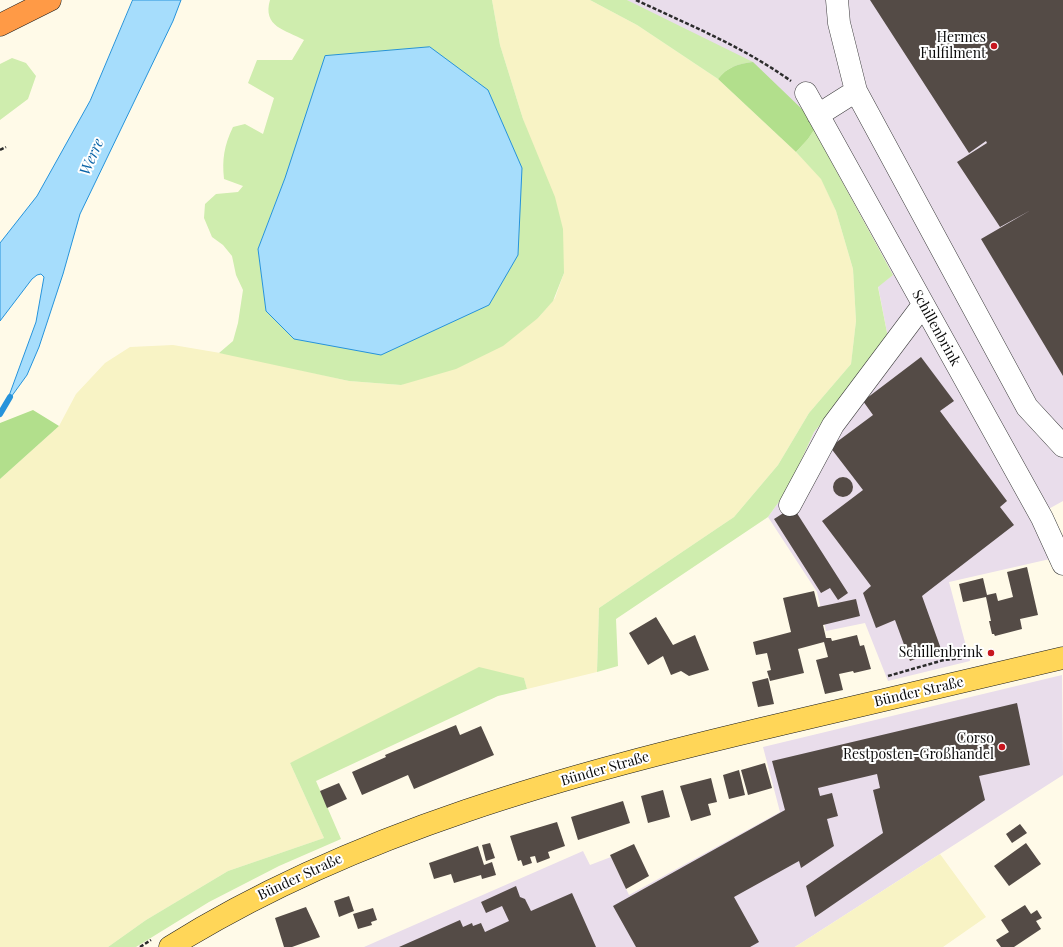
<!DOCTYPE html>
<html>
<head>
<meta charset="utf-8">
<style>
  body { margin:0 }
  canvas { display:block; background:#fffae8 }
</style>
</head>
<body>
<canvas width="1063" height="947"></canvas>
<script>
const context = document.querySelector('canvas').getContext('2d');
context.lineJoin = 'round';
function paint(path, color) {
  context.fillStyle = color;
  context.fill(path, 'evenodd');
}
function strokePath(path, color, width, dash) {
  context.strokeStyle = color;
  context.lineWidth = width;
  context.lineCap = dash ? 'butt' : 'round';
  context.setLineDash(dash || []);
  context.stroke(path);
}
function drawText(font, color, halo, rows, align = 'center') {
  context.font = font + ' "Playfair Display",serif';
  context.lineWidth = 4;
  context.setLineDash([]);
  context.textBaseline = 'middle';
  context.strokeStyle = halo;
  context.fillStyle = color;
  for (const [text, x, y, turn = 0] of rows) {
    context.save();
    context.translate(x, y);
    context.rotate((+turn || 0) * Math.PI / 180);
    context.textAlign = isNaN(turn) ? turn : align;
    if (halo) context.strokeText(text, 0, 0);
    context.fillText(text, 0, 0);
    context.restore();
  }
}
paint(new Path2D(`
  M627 0H1063V501L1034 517 1050 559 949 582 970 661 888 681 865 623 826 631 817 592 768 517 788 489 814 432 889 343 878 286 893 275 805 112Z
  M1062 675 1063 775 795 947H364L583 851 590 865 611 857 629 895 780 812 763 747Z`), '#e9ddeb');
paint(new Path2D(`
  M492 0H590L637 25 718 79 796 152 821 178 836 211 853 269 856 321 851 364 809 413 778 465 734 517 599 608 597 672 527 689 524 678 290 763 324 838 228 871 146 920 108 947H0V479L59 426 76 394 105 363 130 347 173 345 238 356 349 381 401 385 538 318 555 298 564 273 523 119 500 45Z
  M940 854 986 917 943 947H795Z`), '#f8f3c5');
paint(new Path2D(`
  M270 0H492L500 45 523 119 555 197 563 229 564 273 553 301 538 318 503 346 456 369 401 385 349 381 219 353 233 341 238 323 243 290 236 275 232 256 223 245 212 237 204 218 205 204 216 194 238 192 243 186 224 179C222 159 224 146 233 127L245 124 263 134 274 98 248 83 257 60H292L304 40C286 30 262 27 270 0ZM285 178 266 311 258 249Z
  M590 0H627L753 62C738 64 727 67 718 79L637 25Z
  M12 58 26 63 36 76 28 99 0 120V64Z
  M814 130 893 275 878 287 889 343 814 432 788 489 768 517 616 619 618 666 597 672 599 608 734 517 778 465 809 413 851 364 856 321 853 269 836 211 821 179 796 152 808 139Z
  M479 667 524 678 527 689 498 696 316 781 341 839 279 866 209 902 136 947H108L146 920 228 871 324 838 290 763Z`), '#cfedae');
paint(new Path2D(`
  M753 62 805 112 814 130 808 139 796 152 718 79C727 67 738 64 753 62Z
  M33 410 59 426 0 479V423Z`), '#b2df8c');
const water = new Path2D(`
  M133 0H181L173 21 80 214 63 274 39 347 27 375 6 404 36 322 44 277 41 274 37 275 32 279 0 321V243L37 196 90 101Z
  M430 47 488 90 522 168 518 255 489 305 381 355 294 339 266 311 258 249 285 178 325 56Z`);
paint(water, '#a6ddfc');
strokePath(water, '#2693db', 1);
strokePath(new Path2D(`
  M0 414 10 397`), '#2693db', 6);
paint(new Path2D(`
  M870 0H1063V376L981 239 1031 210 1000 227 957 162 987 143 986 141 969 153Z
  M921 357 954 401 940 411 1007 501 1000 507 1014 525 922 596 941 649 910 661 895 620 876 628 863 593 871 586 822 521 863 490 830 447 873 415 863 401Z
  M833 487a10 10 0 1 1 20 0a10 10 0 1 1-20 0Z
  M793 507 848 593 838 600 830 588 821 593 774 519Z
  M1027 567 1038 615 1020 619 1022 629 995 636 994 634H992L989 621H991L986 597 963 602 959 584 983 578 987 595 996 593 998 601 1013 597 1007 572Z
  M814 591 818 607 856 599 860 616 823 625 826 638H831L832 641 857 635 860 646 864 645 871 669 854 673 853 671 839 674 843 690 825 694 816 660 828 657 824 642 798 649 804 673 770 681 767 671 771 670 767 653 756 655 753 642 791 632 783 598Z
  M656 617 673 645 695 635 709 670 689 676 681 671 671 675 663 656 648 665 629 633Z
  M768 678 774 704 758 707 752 682Z
  M1017 703 1030 765 979 776 985 800 815 917 806 886 883 833 873 790 880 788 877 774 818 788 820 796 832 793 838 816 827 819 834 846 801 868 799 861 734 897 759 942 750 947H636L613 906 785 810 772 761Z
  M456 725 460 735 481 726 494 755 414 789 408 775 362 795 352 772 386 757 385 755Z
  M765 763 772 788 748 795 741 770Z
  M739 770 745 795 729 799 723 775Z
  M711 778 717 802 708 804 711 815 691 821 680 786Z
  M339 783 347 799 327 808 320 791Z
  M663 790 670 817 648 823 641 796Z
  M623 801 630 823 578 840 571 817Z
  M557 822 565 846 548 852 550 858 537 863 535 856 530 857 532 863 523 866 521 860 518 861 510 836Z
  M1020 824 1027 833 1012 843 1006 834Z
  M490 843 495 858 486 861 482 845Z
  M1026 843 1041 864 1009 886 994 866Z
  M634 844 649 876 626 889 610 855Z
  M478 846 484 865 492 862 496 875 482 879 481 875 454 883 451 874 434 879 429 863Z
  M516 886 520 897 525 899 531 911 572 893 596 947H399L460 920 463 927 472 923 473 926 481 923 485 932 509 921 502 906 486 913 481 902Z
  M349 896 354 911 339 917 334 901Z
  M1025 905 1031 914 1037 910 1042 918 1036 921 1041 929 1014 947H1001L996 940 1009 932 1001 920Z
  M306 907 320 937 292 947H284L275 918Z
  M373 908 377 920 371 922 372 925 358 929 353 914Z`), '#544b46');
const minor = new Path2D(`
  M837 0 839 23 856 91 1027 407 1063 446
  M806 93 1042 518 1063 564
  M818 115 856 91
  M790 505 833 425 923 305`);
const major = new Path2D(`
  M170 947C356 831 570 774 782 724 875 702 969 680 1063 658`);
const highway = new Path2D(`
  M0 25 50 0`);
strokePath(minor, '#3d3d3d', 23);
strokePath(major, '#1b1b1b', 23);
strokePath(highway, '#1b1b1b', 23);
strokePath(new Path2D(`
  M636 0C691 26 740 45 791 81
  M0 150 6 147
  M888 676 944 660 964 658
  M140 947 151 940`), '#2c2c2c', 2.5, [4, 2]);
strokePath(minor, '#fff', 22);
strokePath(major, '#ffd658', 22);
strokePath(highway, '#ff9a46', 22);
for (const [x, y, r, color] of [
  [994,46,4,"#c7161f"],
  [991,653,4,"#c7161f"],
  [1002,747,4,"#c7161f"]
]) {
  const dot = new Path2D();
  dot.arc(x, y, r, 0, 2 * Math.PI);
  context.fillStyle = color;
  context.fill(dot);
  strokePath(dot, '#fff', 1.5);
}
drawText('14px', '#0a0a0a', '#fff', [
  ["Hermes",986,38],
  ["Fulfilment",986,54],
  ["Schillenbrink",983,653],
  ["Corso",994,739],
  ["Restposten-Großhandel",994,755]
], 'right');
drawText('14px', '#0a0a0a', '#fff', [
  ["Schillenbrink",936,328,61],
  ["Bünder Straße",919,692,-13],
  ["Bünder Straße",605,769,-16],
  ["Bünder Straße",300,877,-25]
]);
drawText('italic 15px', '#0963a7', '#fff', [
  ["Werre",92,157,-67]
]);
</script>
</body>
</html>
